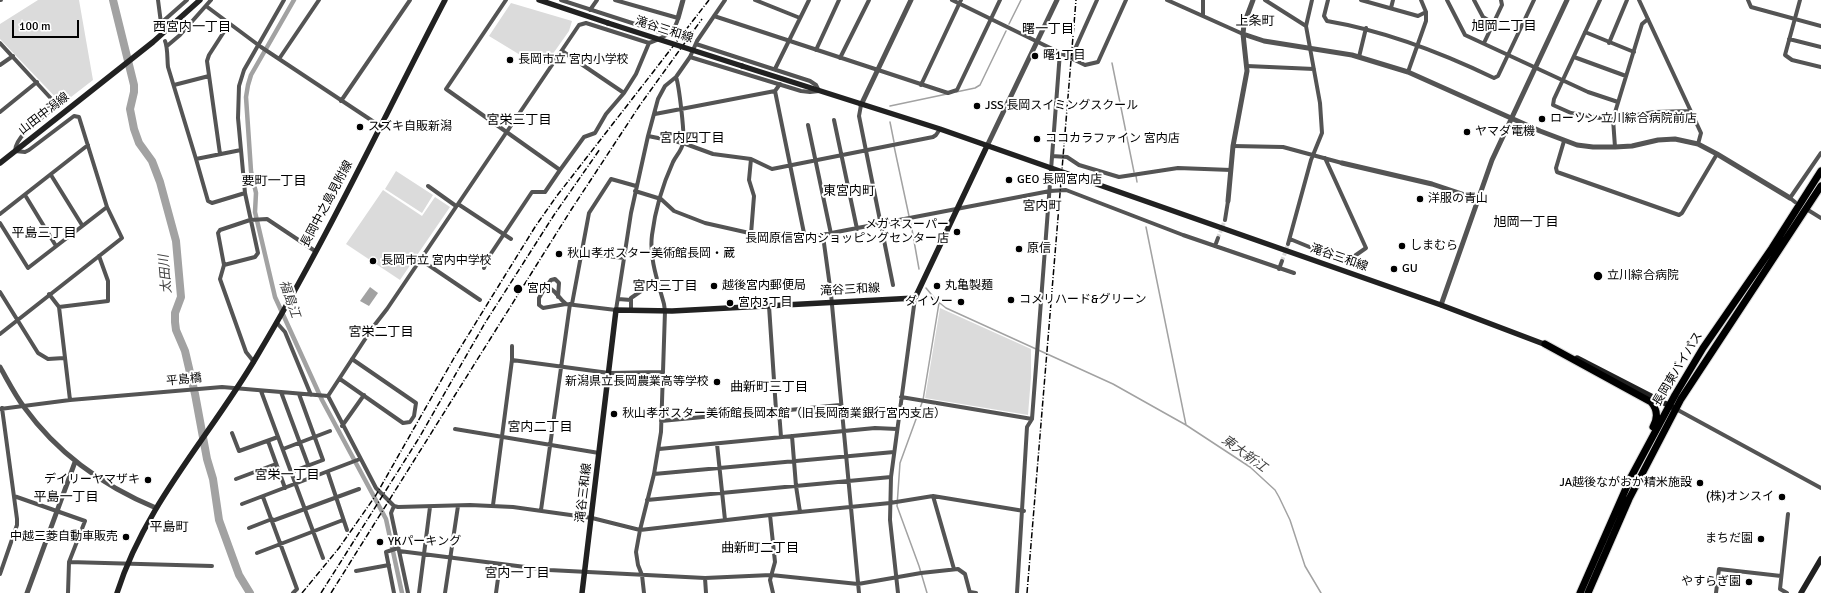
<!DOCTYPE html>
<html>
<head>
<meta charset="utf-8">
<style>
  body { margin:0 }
  #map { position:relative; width:1821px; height:593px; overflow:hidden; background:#fff; font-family:Signika,sans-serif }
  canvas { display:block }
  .scale { position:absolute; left:12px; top:20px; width:67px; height:18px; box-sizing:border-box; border:2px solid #000; border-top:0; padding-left:5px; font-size:12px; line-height:14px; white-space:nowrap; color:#000; -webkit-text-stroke:3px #fff; paint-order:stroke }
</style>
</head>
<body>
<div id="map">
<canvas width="1821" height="593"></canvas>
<div class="scale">100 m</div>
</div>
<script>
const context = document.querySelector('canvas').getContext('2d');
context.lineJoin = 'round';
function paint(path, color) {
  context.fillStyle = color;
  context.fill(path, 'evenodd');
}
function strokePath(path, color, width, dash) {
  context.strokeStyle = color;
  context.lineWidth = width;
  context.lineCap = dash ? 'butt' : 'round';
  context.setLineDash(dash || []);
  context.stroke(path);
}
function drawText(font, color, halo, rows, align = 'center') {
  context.font = font + ' Signika,"Noto Sans JP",sans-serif';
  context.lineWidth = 4;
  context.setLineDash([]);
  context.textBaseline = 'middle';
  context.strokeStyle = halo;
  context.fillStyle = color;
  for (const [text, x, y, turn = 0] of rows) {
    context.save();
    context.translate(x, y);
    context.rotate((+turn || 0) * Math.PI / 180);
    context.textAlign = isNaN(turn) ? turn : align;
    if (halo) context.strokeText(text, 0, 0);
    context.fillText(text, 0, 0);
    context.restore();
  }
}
paint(new Path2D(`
  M38 0H79L93 80 62 104 0 39V24Z
  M511 3 572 21 569 31 545 65 535 64 489 36Z
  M396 171 433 195 422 213 385 189Z
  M383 190 422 216 435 197 450 207 400 280 346 244Z
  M940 308 1031 349V377L1028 415 925 398Z`), '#dbdbdb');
paint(new Path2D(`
  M370 287 378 293 369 306 360 301Z`), '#a2a2a2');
strokePath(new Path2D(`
  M1009 24 1021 0
  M1112 63 1134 172
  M956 92 975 88 980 85 1006 31
  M890 106 947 94
  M890 122 894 142
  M894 146 909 216
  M1136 176 1137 182
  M911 224 919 269
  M1146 227 1186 425
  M926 288 936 300 946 308 1113 384 1186 425 1250 467 1275 490 1279 497 1290 520 1305 566 1321 593
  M927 593 919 566 897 506 900 463 923 400 939 303`), '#a2a2a2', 1.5);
strokePath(new Path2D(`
  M294 0 251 75 248 85 246 97 251 171 256 193 255 212 275 297 322 400 386 519 402 593`), '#a2a2a2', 4.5);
strokePath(new Path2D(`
  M113 0 134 85V92L130 109 134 129 139 143 152 161 160 182 176 241 181 297 175 313V322L176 330 185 351 195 394 207 459 213 479 219 520 239 575 250 593`), '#a2a2a2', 8);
strokePath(new Path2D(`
  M1218 238 1225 220
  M1282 261 1288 244`), '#d9d9d9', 4, [4, 2]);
const trunk = new Path2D(`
  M1545 344 1651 402C1658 410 1658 418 1653 427
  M1580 593 1631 477 1675 395 1703 348 1772 248 1821 171
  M1588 593 1629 499 1681 399 1821 186`);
strokePath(trunk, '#dbdbdb', 9);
strokePath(new Path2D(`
  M0 0H1
  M158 0 161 23
  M506 0 446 89 560 170 584 137 595 133 606 114 624 93 636 74 649 43
  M561 0 666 34
  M755 0 800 18
  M952 0 1085 65 1098 62 1126 0
  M1167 0 1243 34
  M1203 0V16
  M1265 0 1306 26
  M1328 0 1324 16 1327 21C1386 31 1440 52 1494 78L1498 76 1534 0
  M1361 0 1418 16 1426 12
  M1447 0 1465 35 1588 92 1618 102
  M1474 0 1483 17 1493 23
  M1600 0 1554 99 1553 105 1571 113 1600 118 1613 119 1654 112 1690 111
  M1639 0 1701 133 1698 144
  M1748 0 1751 7 1821 26
  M1800 0 1785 55 1792 60 1821 67
  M206 6 261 47 380 126
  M1391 8 1393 0
  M590 10 597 0
  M714 16 948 93 957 90 1000 0
  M162 28 161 23 187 0
  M1585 32 1634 52
  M1789 39 1821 47
  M165 41C168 48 167 59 168 67L196 159 241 150
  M0 43 57 105C46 115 15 135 15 151L25 152 29 150 74 116 79 117 107 207 122 238 0 334
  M1484 43 1502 5 1501 0
  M1609 43 1627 0
  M167 46 180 35 211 0
  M816 50 839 0
  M562 51 624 93
  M690 57 801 91 810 92 819 91 816 85 810 81 696 44
  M1359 57 1366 28
  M1574 57 1626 76
  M840 58 869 0
  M1071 58 1097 0
  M279 59 319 0
  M0 65 13 56
  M1247 66 1314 69
  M775 69 809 0
  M1408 72 1426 21V12L1421 0
  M174 85 209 76
  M921 85 961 0
  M775 91 805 238
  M341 101 410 0
  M861 105 859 116 893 285
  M0 112 37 82
  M655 114 775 91 780 84
  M834 120 857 229
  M808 125 831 234
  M648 136 683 143 713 154 751 159 772 169 933 137 936 135 940 129
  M1564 141 1556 168 1557 172 1679 215 1682 213 1717 154
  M1233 146 1283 147 1342 163
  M1615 147 1613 119 1642 24 1648 19
  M220 154 207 61 209 55 229 24
  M1052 156 1067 157 1079 165 1119 177 1178 168 1231 170
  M196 159 208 201 212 203 245 193
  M51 175 82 225
  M428 186 456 206
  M635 191 661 199 674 211 705 223 767 237 795 240 1050 191 1066 190 1183 235 1294 273
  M25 195 56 246
  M1795 202 1790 198 1821 153
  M458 204 511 239
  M1808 210 1821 218
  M0 214 88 145
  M1225 220 1228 201
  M0 223 28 268 107 207
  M751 234 754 196 749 180 751 159
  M823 236 831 294 859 593
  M1290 239 1346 262 1366 248 1325 158
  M1288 244 1311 160 1322 133 1320 103 1306 26 1312 0
  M1215 246 1218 238
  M581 253 624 258
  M421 260 480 300
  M224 265 255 257 258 253 245 193 238 118 239 86 244 70 284 0
  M484 268 486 261 532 192H545L560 170
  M1279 269 1282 261
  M543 291 551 280 555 279 559 283 558 297
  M0 292 38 353 48 359 64 358
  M49 294 59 307 70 400
  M618 299 631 300
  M566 304C559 299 558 293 551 289L543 291 539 298V305L543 308 566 304 616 310 631 213 648 136 658 99 665 86 676 77 690 57 697 41 725 0
  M572 304 589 213 611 179 636 186
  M769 306 776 410
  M59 307 108 301V281L99 256
  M631 311V298L657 280
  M277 323 285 332 311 395
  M512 360 609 373 662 372
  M254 362 246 352 220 279 224 265 218 233 220 230 250 220 267 219 315 251
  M340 379 403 423 410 422 414 416 416 403 352 359
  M261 391 323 558
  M281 392 313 478
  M328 396 376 488 394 506 398 507 470 505 513 507 592 518 640 530 770 515 890 503 933 496 1024 511
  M901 397 1032 419
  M0 409 70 400 222 387 328 396 373 327 387 309 579 25 586 23 649 43C661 39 676 32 678 18L615 0
  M1676 409 1821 488
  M779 411 781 437
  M661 421 776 410 779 411 840 405
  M342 426 364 395
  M455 429 599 453
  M232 433 239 451 278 437
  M792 436 796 486 800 512
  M268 441 285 488
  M717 444 725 520
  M283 449 330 431
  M659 449 875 428 897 429
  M291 472 323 460 299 394
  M328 473 347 530
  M654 474 894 452
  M236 479 276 464
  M14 496 85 521 69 562 68 593
  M933 496 954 569
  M263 497 297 589 293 593
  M647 500 891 477
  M242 504 360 459
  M493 505 512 360V346
  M394 506 391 513 408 593
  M541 510 570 304
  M770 515 775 562 770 580 773 593
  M272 521 359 489
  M249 528 272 519
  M399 551 549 570 705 578 771 575 858 584 921 573 958 569 965 574 970 593
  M257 553 343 520
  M69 562 212 566
  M356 571 389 565
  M0 574 17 525V519L2 408
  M705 578 706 593
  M970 592 976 593
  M394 593 386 552 398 548
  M419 593 430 507
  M445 593 458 506
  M496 593 500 564
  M644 593 642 575 638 565 636 552 640 530 654 474 661 432 665 311 664 304C658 282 649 258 652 235 655 211 663 184 673 162 676 156 682 150 683 143 685 135 679 85 676 77
  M898 593 890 520 891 477 915 298
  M1017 593 1027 427 1032 419 1060 52
  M1716 593 1719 569 1781 576
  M1787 593 1780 589 1788 514`), '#545454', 4);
strokePath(new Path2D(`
  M678 18 683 0
  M1243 34 1264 41 1352 55 1408 72 1540 131 1577 145 1593 147H1615L1632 146 1658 140 1675 139 1698 144 1717 154 1790 198
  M861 105 911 0
  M987 146 1057 0
  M1342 163 1432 184 1477 199
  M1228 201 1233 146 1247 71 1243 34 1244 24 1253 0
  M1441 305 1492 160 1567 0
  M0 367C8 381 15 395 24 407 58 454 103 486 156 508
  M27 593 75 462`), '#545454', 5);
strokePath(new Path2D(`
  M539 0 608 23
  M742 66 940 129 1441 305 1549 346
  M0 163 153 42 200 0
  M1577 358 1676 409
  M117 593C145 504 211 435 257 356 326 241 383 119 445 0
  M582 593 616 310 672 311 915 298 987 146
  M1801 593 1821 559`), '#212121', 5.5);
strokePath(trunk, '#000', 7);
strokePath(new Path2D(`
  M302 593 339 548 376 495 454 358 535 227 556 197 709 0
  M321 593 419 438 485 323 554 215 600 149
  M331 593 571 210 640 105 702 19
  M1027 593 1076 0`), '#000', 1.5, [6, 2, 1, 2]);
strokePath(new Path2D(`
  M608 23 742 66`), '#212121', 5.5);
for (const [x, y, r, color] of [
  [1035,56,4,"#000"],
  [510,60,4,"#000"],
  [977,106,4,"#000"],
  [1542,119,4,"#000"],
  [360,127,4,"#000"],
  [1467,132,4,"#000"],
  [1037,139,4,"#000"],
  [1009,180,4,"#000"],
  [1420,199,4,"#000"],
  [957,232,4,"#000"],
  [1402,246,4,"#000"],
  [1019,249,4,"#000"],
  [559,254,4,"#000"],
  [373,261,4,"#000"],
  [1394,269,4,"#000"],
  [1598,276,5,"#000"],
  [714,286,4,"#000"],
  [937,286,4,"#000"],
  [518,289,5,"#000"],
  [1011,300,4,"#000"],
  [961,302,4,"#000"],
  [730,303,4,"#000"],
  [717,382,4,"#000"],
  [614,414,4,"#000"],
  [148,480,4,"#000"],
  [1700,483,4,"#000"],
  [1782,497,4,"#000"],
  [126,537,4,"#000"],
  [1761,539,4,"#000"],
  [380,542,4,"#000"],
  [1749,582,4,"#000"]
]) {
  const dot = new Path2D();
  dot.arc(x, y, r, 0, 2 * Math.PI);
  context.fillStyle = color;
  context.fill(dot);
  strokePath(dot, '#fff', 1.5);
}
drawText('12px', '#000', '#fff', [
  ["滝谷三和線",664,30,18],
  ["山田中潟線",44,114,-38],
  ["長岡中之島見附線",327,204,-62],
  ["滝谷三和線",1339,258,19],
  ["滝谷三和線",850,290,-3],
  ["長岡東バイパス",1678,369,-59],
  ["平島橋",184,380,-6],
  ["滝谷三和線",584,493,-83]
]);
drawText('12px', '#000', '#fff', [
  ["曙1丁目",1043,56],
  ["長岡市立 宮内小学校",518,60],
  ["JSS 長岡スイミングスクール",985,106],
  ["ローソン 立川綜合病院前店",1550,119],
  ["スズキ自販新潟",368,127],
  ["ヤマダ電機",1475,132],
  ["ココカラファイン 宮内店",1045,139],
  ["GEO 長岡宮内店",1017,180],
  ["洋服の青山",1428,199],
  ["メガネスーパー",949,225,"right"],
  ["長岡原信宮内ショッピングセンター店",949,239,"right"],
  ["しまむら",1410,246],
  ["原信",1027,249],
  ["秋山孝ポスター美術館長岡・蔵",567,254],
  ["長岡市立 宮内中学校",381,261],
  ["GU",1402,269],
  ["立川綜合病院",1607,276],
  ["越後宮内郵便局",722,286],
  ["丸亀製麺",945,286],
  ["宮内",527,289],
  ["コメリハード&グリーン",1019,300],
  ["ダイソー",953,302,"right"],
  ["宮内3丁目",738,303],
  ["新潟県立長岡農業高等学校",709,382,"right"],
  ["秋山孝ポスター美術館長岡本館（旧長岡商業銀行宮内支店）",622,414],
  ["デイリーヤマザキ",140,480,"right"],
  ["JA越後ながおか精米施設",1692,483,"right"],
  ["(株)オンスイ",1774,497,"right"],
  ["中越三菱自動車販売",118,537,"right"],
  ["まちだ園",1753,539,"right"],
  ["YKパーキング",388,542],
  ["やすらぎ園",1741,582,"right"]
], 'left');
drawText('13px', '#000', '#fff', [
  ["上条町",1255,22],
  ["旭岡二丁目",1504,27],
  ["西宮内一丁目",192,28],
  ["曙一丁目",1048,30],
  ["宮栄三丁目",519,121],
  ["宮内四丁目",692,139],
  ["要町一丁目",274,182],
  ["東宮内町",849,192],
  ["宮内町",1042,207],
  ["旭岡一丁目",1526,223],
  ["平島三丁目",44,234],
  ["宮内三丁目",665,287],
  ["宮栄二丁目",381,333],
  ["曲新町三丁目",769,388],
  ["宮内二丁目",540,428],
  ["宮栄一丁目",287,476],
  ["平島一丁目",66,498],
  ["平島町",169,528],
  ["曲新町二丁目",760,549],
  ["宮内一丁目",517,574]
]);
drawText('italic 13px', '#434343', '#fff', [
  ["太田川",166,274,-95],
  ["福島江",289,299,71],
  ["東大新江",1244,454,36]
]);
</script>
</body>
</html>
